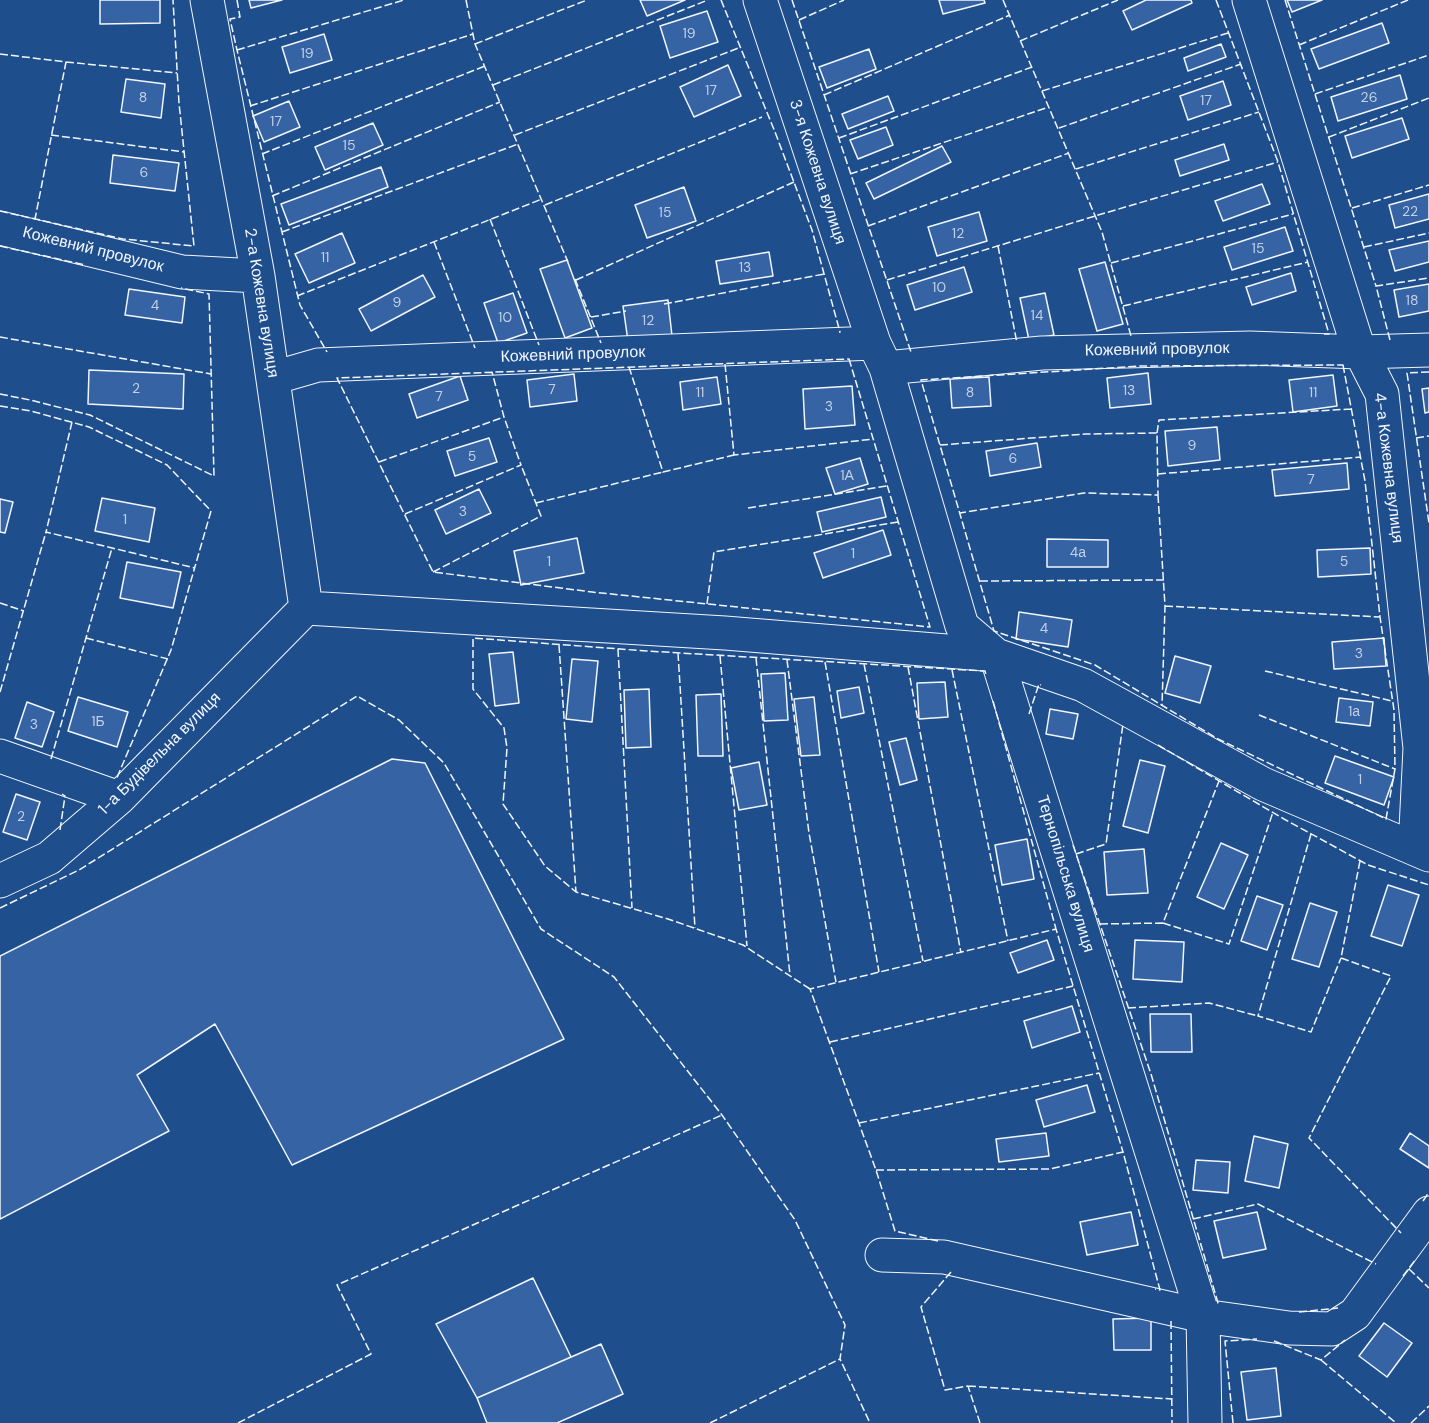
<!DOCTYPE html>
<html>
<head>
<meta charset="utf-8">
<style>
  body { margin:0 }
  canvas { display:block; background:#1f4e8c }
</style>
</head>
<body>
<canvas width="1429" height="1423"></canvas>
<script>
const context = document.querySelector('canvas').getContext('2d');
context.lineJoin = 'round';
function paint(path, color) {
  context.fillStyle = color;
  context.fill(path, 'evenodd');
}
function strokePath(path, color, width, dash) {
  context.strokeStyle = color;
  context.lineWidth = width;
  context.lineCap = dash ? 'butt' : 'round';
  context.setLineDash(dash || []);
  context.stroke(path);
}
function drawText(font, color, halo, rows, align = 'center') {
  context.font = font + ' "DM Sans",sans-serif';
  context.lineWidth = 4.5;
  context.setLineDash([]);
  context.textBaseline = 'middle';
  context.strokeStyle = halo;
  context.fillStyle = color;
  for (const [text, x, y, turn = 0] of rows) {
    context.save();
    context.translate(x, y);
    context.rotate((+turn || 0) * Math.PI / 180);
    context.textAlign = isNaN(turn) ? turn : align;
    if (halo) context.strokeText(text, 0, 0);
    context.fillText(text, 0, 0);
    context.restore();
  }
}
const building = new Path2D(`
  M100 0H160V23L100 24Z
  M249 0H282L251 8Z
  M640 0H685L647 16Z
  M939 0H984L985 3 943 14Z
  M1146 0H1191L1192 3 1132 30 1123 11Z
  M1287 0H1322L1292 12Z
  M707 11 718 42 670 58 660 26Z
  M1382 23 1389 43 1319 69 1311 49Z
  M324 34 332 60 290 73 282 47Z
  M1221 44 1226 57 1188 71 1184 58Z
  M869 49 876 69 827 88 819 67Z
  M728 65 741 96 694 117 680 87Z
  M1400 75 1407 99 1338 121 1331 97Z
  M126 79 165 84 161 118 121 112Z
  M1223 81 1231 105 1188 120 1180 96Z
  M888 96 894 111 848 129 842 114Z
  M289 101 300 127 264 142 253 116Z
  M1402 118 1409 139 1352 158 1345 136Z
  M373 123 383 145 325 170 315 147Z
  M886 127 893 145 858 159 850 140Z
  M1224 144 1229 160 1180 176 1175 160Z
  M942 146 951 162 874 199 866 183Z
  M113 155 179 163 175 191 110 183Z
  M381 167 388 187 289 225 281 204Z
  M1262 184 1270 204 1223 221 1215 201Z
  M684 187 696 221 647 238 635 205Z
  M1429 194V219L1395 228 1389 205Z
  M979 212 987 241 937 256 928 227Z
  M1285 227 1293 251 1232 270 1224 247Z
  M342 233 355 263 309 283 295 254Z
  M1429 241V262L1395 271 1389 250Z
  M769 252 773 276 720 284 716 261Z
  M567 260 592 328 565 338 540 269Z
  M1105 262 1123 324 1097 331 1079 269Z
  M964 267 972 292 915 310 907 285Z
  M1291 273 1296 291 1252 305 1246 287Z
  M423 275 435 297 371 331 359 309Z
  M1429 284V311L1399 317 1394 290Z
  M129 289 185 297 182 323 125 315Z
  M513 293 527 333 498 343 484 303Z
  M1045 293 1054 335 1029 340 1020 298Z
  M668 300 672 336 628 341 623 306Z
  M89 370 184 374 183 409 88 404Z
  M1148 373 1151 404 1110 408 1107 378Z
  M574 374 577 401 530 407 527 380Z
  M1333 375 1337 406 1293 412 1289 380Z
  M460 376 468 400 417 418 409 394Z
  M717 377 721 404 683 410 680 382Z
  M989 377 991 406 952 408 950 379Z
  M852 386 855 425 805 429 803 389Z
  M1429 388V412L1425 413 1422 389Z
  M1217 427 1220 460 1168 466 1165 431Z
  M489 438 497 462 455 476 447 451Z
  M1037 443 1041 467 990 476 986 451Z
  M860 458 868 484 835 494 826 468Z
  M1347 463 1349 489 1275 496 1272 470Z
  M479 489 491 513 446 534 435 510Z
  M881 497 886 517 822 532 817 512Z
  M102 498 155 508 149 542 95 531Z
  M0 499 13 502 5 533 0 532Z
  M883 530 891 555 823 578 814 553Z
  M577 538 584 573 521 585 514 551Z
  M1047 539 1108 540V567H1047Z
  M1370 548 1371 574 1318 577 1317 550Z
  M127 562 181 572 173 608 120 598Z
  M1019 612 1072 620 1068 647 1016 639Z
  M1384 638 1386 666 1334 669 1332 642Z
  M513 652 519 703 495 706 489 654Z
  M1175 656 1211 666 1200 703 1165 693Z
  M572 659 598 661 592 722 566 719Z
  M785 673 788 720 764 721 761 674Z
  M945 682 948 717 919 719 917 683Z
  M859 687 864 713 841 718 837 691Z
  M649 689 651 747 626 748 624 690Z
  M721 694 723 756H698L696 695Z
  M78 697 128 712 117 747 68 731Z
  M814 697 820 755 801 756 794 699Z
  M1339 698 1373 702 1370 726 1336 722Z
  M27 702 54 712 42 747 15 738Z
  M1050 709 1078 714 1073 739 1046 734Z
  M906 738 917 780 900 785 889 742Z
  M1335 756 1394 777 1384 805 1325 783Z
  M392 759 425 763 564 1039 292 1165 215 1024 137 1075 169 1131 0 1219V956Z
  M1140 760 1165 766 1148 833 1123 826Z
  M759 762 767 805 739 810 731 768Z
  M16 794 40 802 27 840 3 832Z
  M1027 839 1034 879 1002 885 995 845Z
  M1221 843 1248 855 1224 909 1197 897Z
  M1144 849 1148 893 1107 895 1104 852Z
  M1388 885 1419 895 1402 946 1371 936Z
  M1257 896 1283 905 1267 950 1241 941Z
  M1310 903 1337 912 1319 967 1292 959Z
  M1047 940 1054 960 1018 973 1010 953Z
  M1135 940 1184 942 1182 982 1133 979Z
  M1072 1006 1080 1032 1032 1048 1024 1021Z
  M1150 1014H1191L1192 1052H1151Z
  M1087 1085 1095 1112 1044 1127 1036 1100Z
  M1046 1133 1049 1156 999 1162 996 1139Z
  M1410 1133 1429 1146V1168L1400 1149Z
  M1254 1136 1288 1144 1279 1188 1245 1181Z
  M1196 1160 1230 1162 1228 1193 1193 1190Z
  M1131 1212 1138 1245 1087 1255 1080 1222Z
  M1257 1212 1266 1249 1223 1258 1214 1221Z
  M533 1278 571 1357 477 1398 436 1324Z
  M1151 1318V1350H1114L1113 1319Z
  M1384 1323 1412 1343 1387 1377 1359 1356Z
  M601 1344 623 1394 557 1423H487L477 1398Z
  M1276 1368 1281 1416 1247 1420 1241 1372Z`);
paint(building, '#3563a3');
strokePath(building, '#f2f6ff', 1.5);
const minor = new Path2D(`
  M207 0 258 276 306 608
  M760 0 874 343 886 368 962 626 996 655 1203 1316 1205 1423
  M1249 0 1358 347 1382 394 1420 748 1415 849
  M0 228 182 272 258 276
  M886 368 1042 353 1250 348 1360 352 1429 350
  M273 378 318 365 874 343
  M306 608 725 633 996 655 1083 685 1263 784 1429 855
  M0 756 119 798
  M0 881 49 858 119 798 306 608
  M882 1255 944 1257 1203 1316 1289 1328 1332 1329 1355 1314 1429 1213`);
strokePath(minor, '#f2f6ff', 35);
strokePath(minor, '#1f4e8c', 33);
strokePath(new Path2D(`
  M237 0 240 17 230 19 237 50 300 305 327 352
  M466 0 475 44 568 262
  M721 0 775 132 812 230 840 332H839
  M792 0 911 352
  M1003 0 1102 232 1131 336
  M1216 0 1278 162 1329 334H1324
  M1285 0 1376 286
  M799 20 844 0
  M1020 41 1118 0
  M475 44 587 0
  M1299 45 1408 0
  M237 50 404 0
  M0 54 66 62 35 219
  M66 62 177 73
  M493 85 708 0
  M1042 91 1228 33
  M1315 94 1429 55
  M824 95 1010 15
  M250 106 473 34
  M1059 128 1241 64
  M51 135 184 152
  M515 135 741 47
  M1329 137 1429 98
  M839 138 1032 67
  M262 154 485 66
  M1076 169 1259 112
  M850 174 1049 107
  M272 196 500 102
  M545 205 762 117
  M1352 208 1429 185
  M0 211 123 239 194 246 179 103 173 0
  M490 219 539 345
  M868 226 1069 153
  M282 232 518 144
  M434 242 475 348
  M0 246 85 265
  M998 246 1017 343
  M1364 247 1429 233
  M1111 263 1293 214
  M575 279 601 343
  M576 280 794 182
  M887 280 1095 216 1278 162
  M297 296 542 199
  M664 304 824 274
  M1123 306 1308 262
  M591 317 626 311
  M0 337 211 374
  M1390 340 1376 286 1429 278
  M849 359 930 627 592 592 433 572 337 378Z
  M725 364 734 455 873 439
  M1343 365 1365 481 1380 617 1394 710 1395 769 1386 819 1218 739 1095 665 994 631 921 380 1140 366Z
  M629 367 663 472 734 455
  M1429 372 1407 373 1429 523
  M0 394 30 400 90 415 214 476 209 294 181 288
  M0 406 31 411 89 427 167 465 211 511 171 650 116 780
  M72 422 46 532 195 568
  M1157 433 1159 420 1351 409
  M1416 438 1429 436
  M940 445 1085 434 1157 433 1158 495 1084 493 960 513
  M379 462 504 417 492 372
  M1158 474 1361 457
  M1158 495 1165 606 1162 706
  M536 503 663 472
  M748 508 887 486
  M405 514 521 465 504 417
  M433 572 541 516 521 465
  M980 581 1164 580
  M0 603 24 611
  M707 604 714 552 898 522
  M1165 606 1380 617
  M86 638 168 659
  M559 645 576 892
  M618 649 632 908
  M678 653 695 928
  M720 656 747 946
  M756 658 790 975
  M787 660 809 833 836 982
  M825 662 879 972
  M864 664 923 961
  M908 667 961 953
  M952 670 1008 941
  M1265 671 1392 701
  M0 692 46 532
  M993 701 1056 929
  M1029 714 1039 684 1041 685
  M1259 715 1395 769
  M1158 745 1284 819 1368 865 1429 885
  M51 759 112 548
  M60 830 65 796 62 794
  M1311 834 1258 1016 1311 1032 1341 958
  M1073 845 1151 1074 1218 1303 1219 1304
  M1076 854 1106 844 1123 724
  M1360 861 1341 958 1391 976 1309 1138 1401 1233
  M0 908 79 870 357 696 399 720 444 763 541 929 614 977 722 1115 795 1220 845 1325 840 1359 870 1423
  M1163 923 1229 944 1273 812
  M1100 924 1163 923 1219 781
  M810 989 743 945 668 919 576 892 545 866 503 804 507 748 504 728 473 689V638L647 651 985 671 986 675
  M1128 1008 1209 1003 1258 1016
  M830 1042 1073 986
  M859 1123 1099 1073
  M876 1170 1050 1169 1123 1152 1160 1290 1155 1289
  M1423 1201 1429 1192
  M1193 1219 1258 1204 1376 1264
  M938 1241 895 1231 876 1170 810 989 1056 929 1123 1152
  M1409 1269 1429 1288
  M951 1272 921 1307 945 1390 968 1386 980 1423
  M1403 1276 1416 1259
  M1299 1312 1338 1308
  M1171 1321 1172 1423
  M1274 1341 1321 1360 1345 1340
  M1321 1360 1396 1423
  M968 1386 1172 1399
  M238 1423 371 1354 337 1285 722 1115
  M710 1423 840 1359
  M1233 1423 1225 1341 1257 1339
  M1411 1423 1429 1406`), '#f2f6ff', 1.5, [8, 3]);
drawText('14px', '#c3d1e8', null, [
  ["19",689,34],
  ["19",307,54],
  ["17",711,91],
  ["8",143,98],
  ["26",1369,98],
  ["17",1206,101],
  ["17",276,122],
  ["15",349,146],
  ["6",144,173],
  ["22",1410,212],
  ["15",665,213],
  ["12",958,234],
  ["15",1258,249],
  ["11",325,258],
  ["13",745,268],
  ["10",939,288],
  ["18",1412,301],
  ["9",397,303],
  ["4",155,306],
  ["14",1037,316],
  ["10",505,318],
  ["12",648,321],
  ["2",136,389],
  ["7",552,390],
  ["13",1129,391],
  ["11",700,393],
  ["8",970,393],
  ["11",1313,393],
  ["7",439,397],
  ["3",829,407],
  ["9",1192,446],
  ["5",472,457],
  ["6",1013,459],
  ["1А",847,476],
  ["7",1311,480],
  ["3",463,512],
  ["1",125,520],
  ["4а",1078,553],
  ["1",853,554],
  ["1",549,562],
  ["5",1344,562],
  ["4",1044,629],
  ["3",1359,654],
  ["1а",1354,712],
  ["1Б",98,722],
  ["3",34,725],
  ["1",1360,780],
  ["2",21,817]
]);
drawText('16px', '#f2f6ff', '#1f4e8c', [
  ["3-я Кожевна вулиця",817,172,72],
  ["Кожевний провулок",93,250,14],
  ["2-а Кожевна вулиця",261,303,81],
  ["Кожевний провулок",1157,350,-1],
  ["Кожевний провулок",573,355,-2],
  ["4-а Кожевна вулиця",1388,468,83],
  ["1-а Будівельна вулиця",160,754,-45],
  ["Тернопільська вулиця",1065,874,73]
]);
</script>
</body>
</html>
